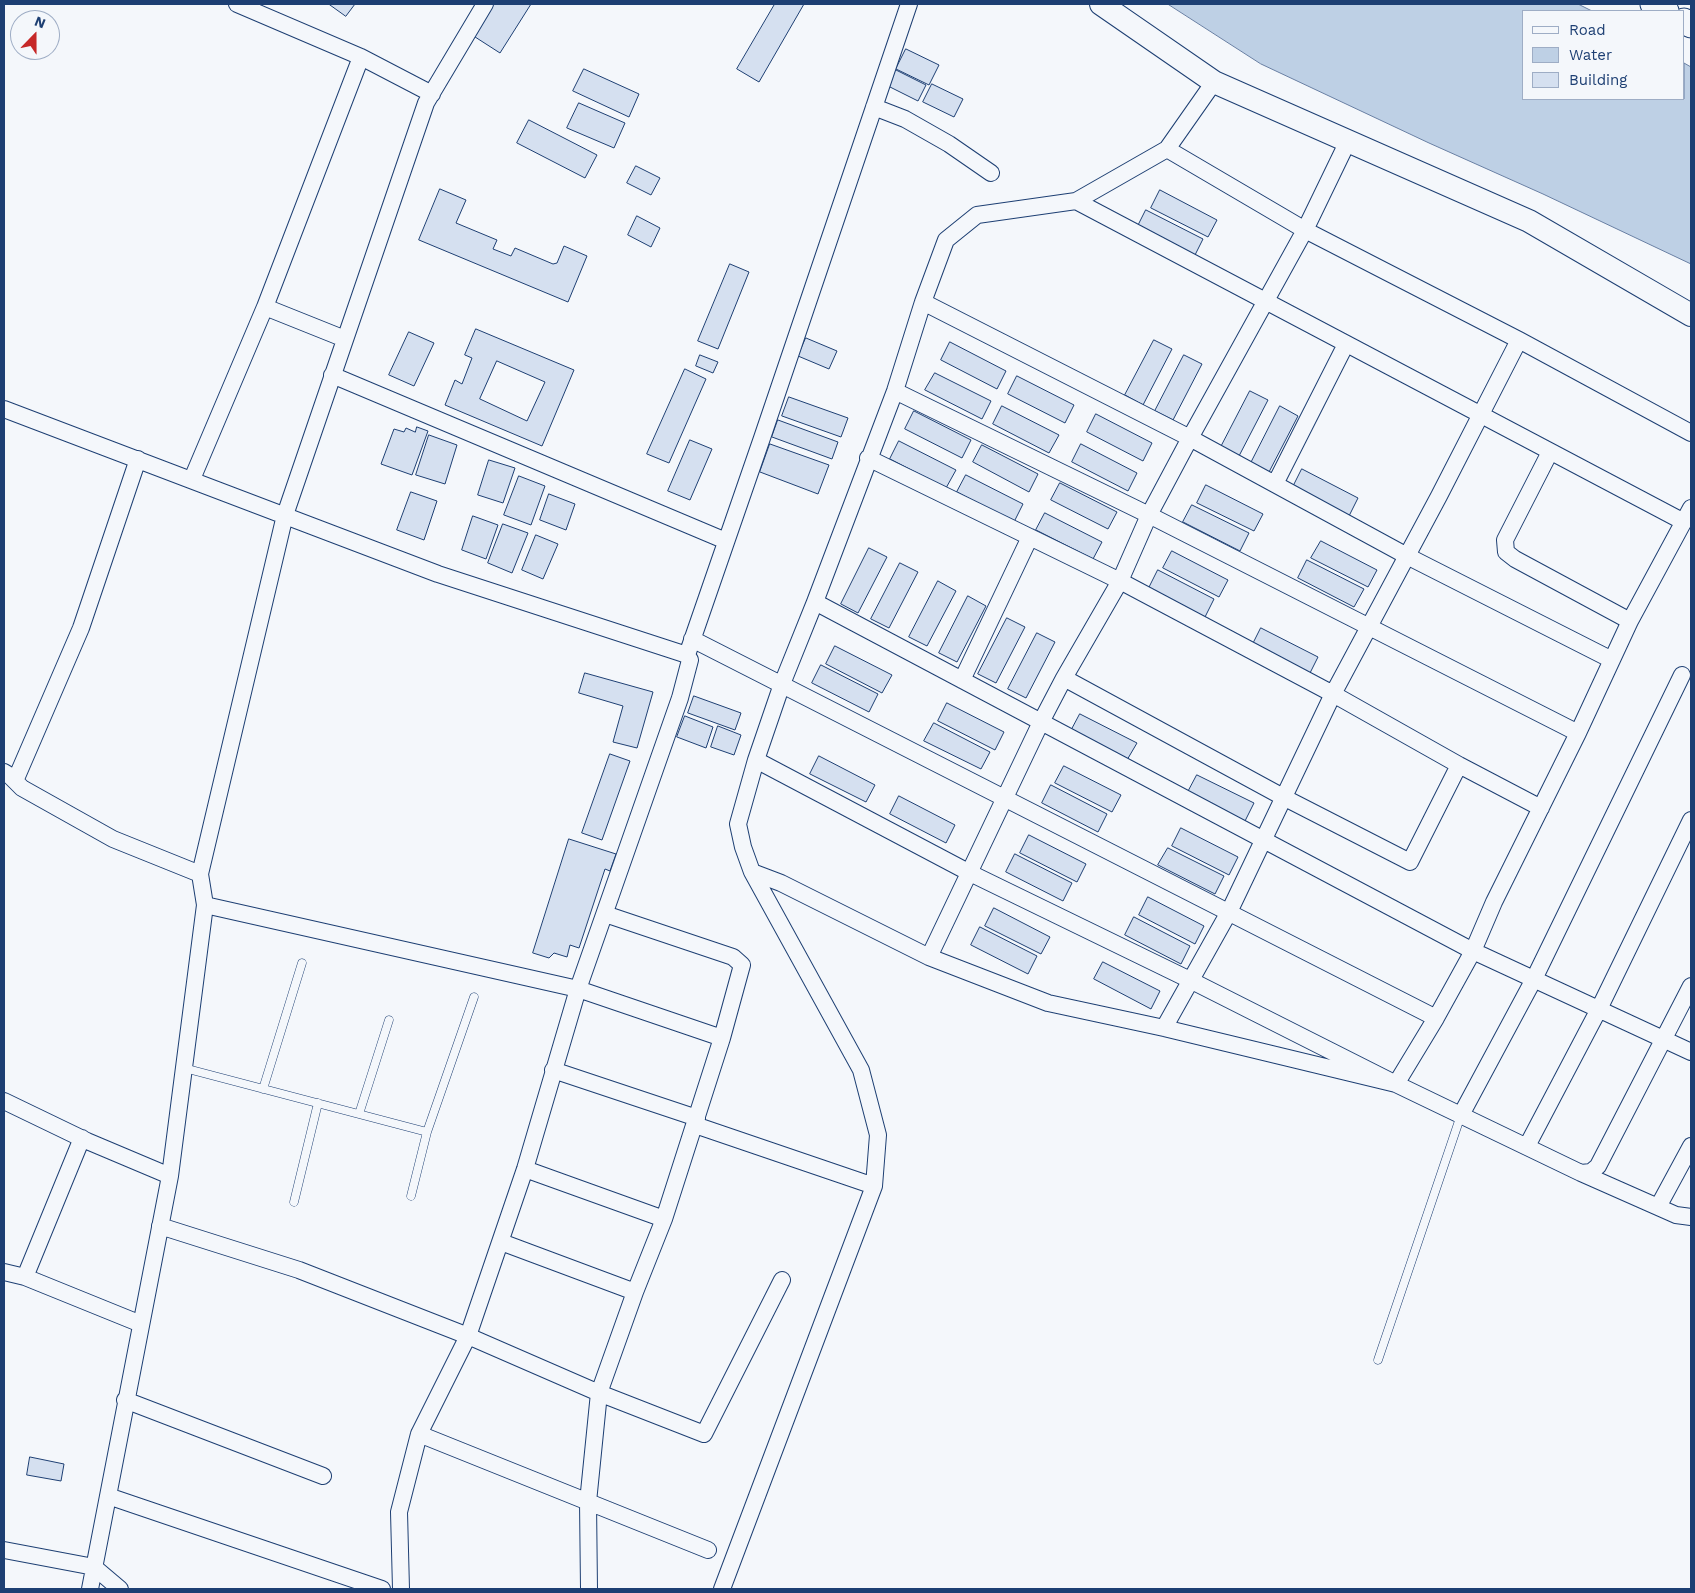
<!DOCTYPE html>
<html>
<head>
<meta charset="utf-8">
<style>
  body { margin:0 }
  #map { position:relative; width:1695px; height:1593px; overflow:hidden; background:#f4f7fb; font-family:"Work Sans",sans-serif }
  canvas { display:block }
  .frame { position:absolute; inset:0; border:5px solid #1d3f73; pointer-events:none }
  .legend { position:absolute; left:1522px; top:10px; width:162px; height:90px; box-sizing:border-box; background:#f4f7fb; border:1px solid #9eadc5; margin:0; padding:6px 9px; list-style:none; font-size:15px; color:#1d3f73 }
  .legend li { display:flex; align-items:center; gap:10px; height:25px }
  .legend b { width:25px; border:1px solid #9eadc5 }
  .north { position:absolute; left:10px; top:10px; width:50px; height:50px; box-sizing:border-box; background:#f4f7fb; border:1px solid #9eadc5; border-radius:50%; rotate:22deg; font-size:14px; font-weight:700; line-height:20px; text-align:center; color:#1d3f73 }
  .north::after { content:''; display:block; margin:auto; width:18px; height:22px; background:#c62828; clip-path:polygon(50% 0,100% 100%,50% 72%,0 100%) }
</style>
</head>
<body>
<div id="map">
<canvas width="1695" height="1593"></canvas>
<div class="frame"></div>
<ul class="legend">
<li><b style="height:6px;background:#f4f7fb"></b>Road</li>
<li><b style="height:14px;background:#bed0e5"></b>Water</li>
<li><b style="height:14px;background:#d5e0f0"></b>Building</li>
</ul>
<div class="north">N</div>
</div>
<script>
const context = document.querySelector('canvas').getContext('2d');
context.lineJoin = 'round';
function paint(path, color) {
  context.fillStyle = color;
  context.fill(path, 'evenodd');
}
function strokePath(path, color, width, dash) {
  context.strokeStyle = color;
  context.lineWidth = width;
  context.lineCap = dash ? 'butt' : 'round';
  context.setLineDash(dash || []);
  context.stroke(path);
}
const water = new Path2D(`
  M1168 4H1578L1592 11H1524V99H1684V63L1691 67V264L1543 194 1429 143 1261 64Z`);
paint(water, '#bed0e5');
strokePath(water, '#687fa3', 1);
const building = new Path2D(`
  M329 4H355L346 16Z
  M492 4H531L500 53 472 35Z
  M775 4H804L759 82 737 69Z
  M906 49 939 65 929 85 896 69Z
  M892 68 926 85 918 101 884 84Z
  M584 69 639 94 629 117 573 91Z
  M932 84 963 99 954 117 923 102Z
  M579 103 625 123 614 148 567 128Z
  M529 120 597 155 585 178 517 143Z
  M636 166 660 178 651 195 627 183Z
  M440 189 466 200 456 223 497 240 493 249 511 256 515 248 553 264 557 263 564 246 587 256 568 302 419 240Z
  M1160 190 1217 220 1208 237 1151 208Z
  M1146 210 1203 239 1194 257 1137 228Z
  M637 216 660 228 651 247 628 235Z
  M730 264 749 272 718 349 698 341Z
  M476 329 574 370 542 446 445 405 455 380 462 384 472 358 465 355ZM497 361 545 382 527 421 480 399Z
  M409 332 434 343 414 386 389 375Z
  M806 338 837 351 829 369 798 356Z
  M1154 340 1172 349 1143 405 1125 395Z
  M950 342 1006 371 997 389 941 360Z
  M700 355 718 362 713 373 696 366Z
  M1184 355 1202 364 1173 420 1155 411Z
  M685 369 706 379 669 463 647 454Z
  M935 373 991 401 982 419 925 390Z
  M1017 376 1074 405 1065 423 1008 394Z
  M1250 391 1268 400 1239 456 1221 447Z
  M789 397 848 418 841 437 782 416Z
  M1002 406 1059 435 1049 453 993 424Z
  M1280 406 1298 416 1269 472 1251 463Z
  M914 411 971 440 962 458 905 429Z
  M1096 414 1152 443 1143 461 1087 432Z
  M778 420 838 442 832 459 772 437Z
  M417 427 428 431 412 475 381 464 394 429 404 432 406 428 415 432Z
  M429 435 457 445 445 484 416 475Z
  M690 440 712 449 690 500 668 491Z
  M899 441 956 470 946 488 890 459Z
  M770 444 829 465 818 494 760 472Z
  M1081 444 1137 473 1128 491 1072 462Z
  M982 445 1038 474 1029 492 973 462Z
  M489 460 515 468 503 503 478 495Z
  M1302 469 1358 498 1349 516 1293 487Z
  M966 475 1023 504 1014 522 957 492Z
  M519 476 545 486 531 525 504 515Z
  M1060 483 1117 512 1108 529 1051 500Z
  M1206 485 1263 514 1254 531 1197 503Z
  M411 492 437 501 424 540 397 530Z
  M549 494 575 504 566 530 540 520Z
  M1192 505 1249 533 1240 551 1183 522Z
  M1045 513 1102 542 1093 559 1036 530Z
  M473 516 498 525 486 559 462 550Z
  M503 524 528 533 512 573 488 563Z
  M536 535 558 544 543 579 522 570Z
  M1321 541 1377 570 1368 587 1311 558Z
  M869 548 887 557 858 613 841 604Z
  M1172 551 1228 580 1219 597 1163 568Z
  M1307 560 1364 589 1354 607 1298 578Z
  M900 563 918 572 889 628 871 619Z
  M1158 570 1214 599 1205 617 1149 588Z
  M938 581 956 591 927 646 909 637Z
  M968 596 986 606 957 662 939 653Z
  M1007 618 1025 627 996 683 978 674Z
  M1261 628 1318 657 1309 675 1252 646Z
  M1037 633 1055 642 1026 698 1008 689Z
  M835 646 892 675 882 693 826 664Z
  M821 665 878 694 869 712 812 683Z
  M585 673 653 692 637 748 613 742 623 706 579 693Z
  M694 696 741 713 735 730 688 713Z
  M947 703 1004 732 995 750 938 721Z
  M1080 714 1137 743 1127 760 1071 731Z
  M685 716 713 727 706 748 677 737Z
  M934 723 990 752 981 769 924 741Z
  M718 726 741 735 734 755 711 747Z
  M610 754 630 761 602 840 582 833Z
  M819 756 875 785 866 802 810 774Z
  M1064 766 1121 795 1112 812 1055 783Z
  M1197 775 1254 803 1245 821 1188 792Z
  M1051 785 1107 814 1098 832 1042 803Z
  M899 796 955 825 946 843 890 814Z
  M1181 828 1238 857 1229 875 1172 846Z
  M1029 835 1086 864 1077 882 1020 853Z
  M569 839 616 854 610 871 605 869 579 948 570 945 567 957 554 953 549 958 533 953Z
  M1168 848 1224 876 1215 894 1158 865Z
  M1015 854 1072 883 1063 901 1006 872Z
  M1148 897 1204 926 1195 944 1139 915Z
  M994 908 1050 937 1041 954 985 926Z
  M1134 917 1190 946 1181 964 1125 935Z
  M980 927 1037 956 1028 974 971 945Z
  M1103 962 1160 991 1151 1009 1094 979Z
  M30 1457 64 1464 61 1481 27 1475Z`);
paint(building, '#d5e0f0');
strokePath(building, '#1d3f73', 1);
const lane = new Path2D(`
  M184 1068 427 1132
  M263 1089 302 963
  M359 1114 389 1020
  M411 1196 427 1132 474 997
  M294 1202 318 1103
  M1378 1360 1461 1115`);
const street = new Path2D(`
  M237 4 361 57 432 94
  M874 107 905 119 949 144 991 173
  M1167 149 1214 82
  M1076 201 1684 522
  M923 302 1190 438 1407 556 1612 660
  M265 307 361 57
  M332 375 726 541
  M895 391 1149 515 1578 733
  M4 409 438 574 687 655
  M1691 433 1519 340 1305 230 1167 149 1076 201 977 215 946 240 923 302 895 391 815 602 782 684 756 760 738 824 743 847 752 872 781 883 929 957 1048 1003 1164 1028 1396 1084 1436 1018 1473 951 1494 902 1578 733 1630 621 1691 508
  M1550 452 1505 540 1506 552 1515 559 1630 621
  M868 458 1120 581 1333 694 1459 765 1541 808
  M192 479 265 307 345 339
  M1275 484 1346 344
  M815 602 1473 951 1691 1052
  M692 639 1436 1018
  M1064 678 1283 797 1410 862 1459 765
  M962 680 1030 537
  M756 760 970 873 1190 980 1396 1084 1581 1173 1591 1172 1598 1166 1691 986
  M4 772 9 775 15 781 81 628 138 459
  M15 781 22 788 113 839 200 874
  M605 914 733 957 742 965 722 1038
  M929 957 1041 722 1064 678 1120 581 1149 515 1190 438 1305 230 1348 141
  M1164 1028 1229 912 1333 694 1439 496 1519 340
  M553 1070 697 1118
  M4 1101 87 1141 170 1176
  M1461 1115 1534 979 1682 675
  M695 1125 874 1186
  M1527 1146 1599 1009 1691 820
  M525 1169 664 1219
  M1581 1173 1676 1215 1691 1217
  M1658 1207 1691 1146
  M160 1226 299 1270 468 1336 525 1169 578 989 205 905
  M501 1242 635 1292
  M4 1272 25 1277 141 1324
  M25 1277 82 1138
  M125 1400 323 1476
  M419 1434 468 1336 599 1393 704 1434 782 1280
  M108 1496 382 1589
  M4 1550 94 1567 120 1589
  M90 1589 170 1176 205 905 200 874 285 515 426 103 485 4
  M401 1589 399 1512 419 1434 708 1550
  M589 1589 588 1502 599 1393 635 1292 664 1219 722 1038 578 989 680 698 690 660 687 655 762 438 909 4
  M722 1589 874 1186 878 1135 861 1070 752 872`);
const secondary = new Path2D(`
  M1101 4 1214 82 1529 221 1691 315`);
const primary = new Path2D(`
  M1653 4 1666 11
  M1684 21 1691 25`);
strokePath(lane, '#1d3f73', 9);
strokePath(street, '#1d3f73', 18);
strokePath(secondary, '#1d3f73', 24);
strokePath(primary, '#1d3f73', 27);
strokePath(lane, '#f4f7fb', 8);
strokePath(street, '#f4f7fb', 16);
strokePath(secondary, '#f4f7fb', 22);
strokePath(primary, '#f4f7fb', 25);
</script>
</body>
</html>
